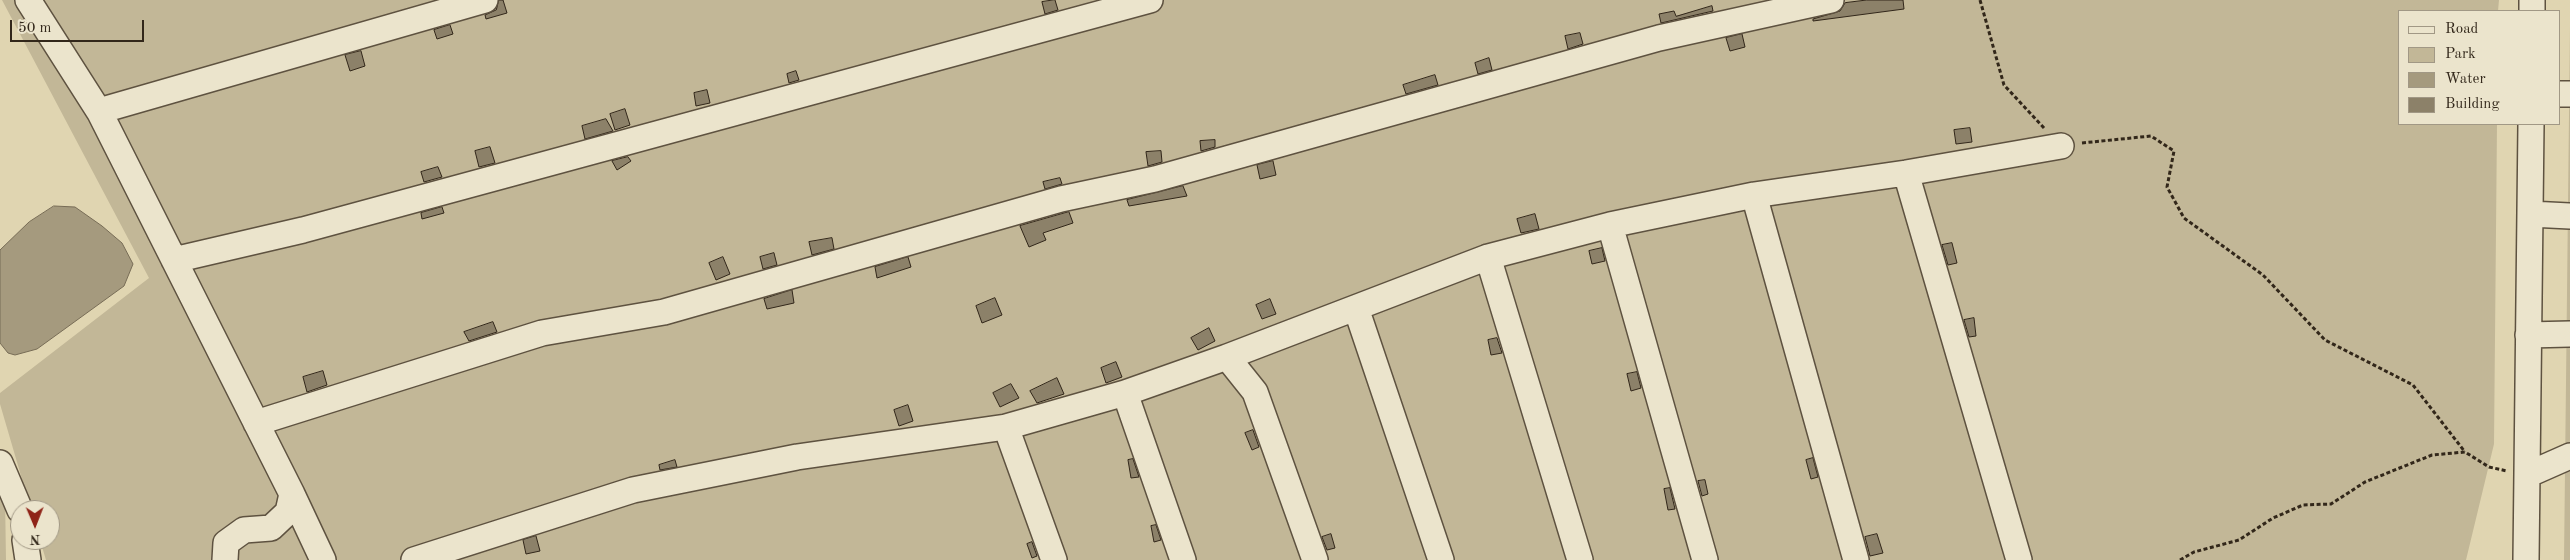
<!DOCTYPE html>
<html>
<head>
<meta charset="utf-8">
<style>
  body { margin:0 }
  #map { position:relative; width:2570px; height:560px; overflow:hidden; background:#e0d5b1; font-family:"Old Standard TT",serif }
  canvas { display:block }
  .legend { position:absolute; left:2398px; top:10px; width:162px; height:115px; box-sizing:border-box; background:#ebe4cc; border:1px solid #a19885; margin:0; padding:6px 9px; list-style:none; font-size:15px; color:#32271a }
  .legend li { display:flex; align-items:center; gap:10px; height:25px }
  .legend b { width:25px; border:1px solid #a19885 }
  .north { position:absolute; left:10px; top:500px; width:50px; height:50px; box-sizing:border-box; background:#ebe4cc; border:1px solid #a19885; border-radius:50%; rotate:179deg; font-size:14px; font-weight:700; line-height:20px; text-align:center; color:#32271a }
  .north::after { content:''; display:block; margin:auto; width:18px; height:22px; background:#8f2418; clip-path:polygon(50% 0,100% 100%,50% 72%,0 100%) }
  .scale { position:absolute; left:10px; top:20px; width:134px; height:22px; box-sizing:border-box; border:2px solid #32271a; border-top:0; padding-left:6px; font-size:15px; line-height:18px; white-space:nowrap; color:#32271a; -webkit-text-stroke:4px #ebe4cc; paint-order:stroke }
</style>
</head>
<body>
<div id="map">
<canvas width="2570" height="560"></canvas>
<ul class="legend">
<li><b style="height:6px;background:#ebe4cc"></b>Road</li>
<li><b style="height:14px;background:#c2b797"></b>Park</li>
<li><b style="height:14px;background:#a59a7e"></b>Water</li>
<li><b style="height:14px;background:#8c8169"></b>Building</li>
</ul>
<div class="north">N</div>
<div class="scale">50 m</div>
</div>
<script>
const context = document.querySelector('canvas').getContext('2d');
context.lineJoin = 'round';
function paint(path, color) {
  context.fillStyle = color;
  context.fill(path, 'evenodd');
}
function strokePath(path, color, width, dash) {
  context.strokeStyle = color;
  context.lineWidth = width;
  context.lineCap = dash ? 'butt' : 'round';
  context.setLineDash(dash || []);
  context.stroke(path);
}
paint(new Path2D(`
  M2 0H2499L2498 11H2399V124H2497L2494 444 2466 560H46L40 540H50V510H31L0 404V393L149 278Z
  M2570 26V560H2564Z
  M0 486 5 497 6 560H0Z`), '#c2b797');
const water = new Path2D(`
  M54 206 75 207 102 226 122 243 133 264 124 286 37 349 15 355 8 353 0 343V250L29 222Z`);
paint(water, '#a59a7e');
strokePath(water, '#776c56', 1);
const building = new Path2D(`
  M499 0H503L507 13 486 19 485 15 496 10Z
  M1055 0 1058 10 1045 14 1042 2Z
  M1867 0H1903L1904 9 1813 21V19L1840 11 1845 3Z
  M1712 6 1713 11 1661 23 1659 14 1674 11 1676 16Z
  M450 25 453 34 437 39 434 30Z
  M1580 33 1583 44 1568 49 1565 36Z
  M1742 34 1745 47 1730 51 1726 38Z
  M361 51 365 66 350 71 345 55Z
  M1489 58 1492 70 1478 74 1475 63Z
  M796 71 799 80 789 83 787 74Z
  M1435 75 1438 85 1406 94 1403 85Z
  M707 90 710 103 696 106 694 93Z
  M625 109 630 125 615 130 610 114Z
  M606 119 613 131 585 139 582 126Z
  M1970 128 1972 142 1956 144 1954 130Z
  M1215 140V147L1201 151 1200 141Z
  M490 147 495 163 479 167 475 151Z
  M1161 151 1162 162 1148 166 1146 152Z
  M628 157 631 161 617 170 612 161Z
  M1273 161 1276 175 1260 179 1257 165Z
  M438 167 442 177 424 182 421 172Z
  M1060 178 1062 184 1045 189 1043 182Z
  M1183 186 1187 196 1129 206 1127 200Z
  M442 207 444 213 422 219 421 213Z
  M1069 212 1073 223 1043 233 1046 240 1029 247 1020 226Z
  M1535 214 1539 229 1521 233 1517 219Z
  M832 238 834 249 812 255 809 242Z
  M1952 243 1957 263 1948 265 1942 245Z
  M1602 248 1605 261 1592 264 1589 251Z
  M774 253 777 265 763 269 760 257Z
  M723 257 730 274 716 280 709 263Z
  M908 257 911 267 877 278 875 267Z
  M792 290 794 303 767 309 764 299Z
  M995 298 1002 315 982 323 976 306Z
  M1270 299 1276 314 1262 319 1256 305Z
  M1974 318 1976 336 1969 337 1964 320Z
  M493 322 497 332 469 341 464 332Z
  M1209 328 1215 341 1198 350 1191 338Z
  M1497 338 1502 353 1491 355 1488 340Z
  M1116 362 1122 377 1106 383 1101 368Z
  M323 371 327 385 307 392 303 377Z
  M1637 372 1641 388 1631 391 1627 374Z
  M1057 378 1064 394 1037 403 1030 391Z
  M1011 384 1019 398 1000 407 993 393Z
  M908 405 913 421 899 426 894 410Z
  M1253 430 1259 447 1252 450 1245 433Z
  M1813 458 1818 477 1811 479 1806 460Z
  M1133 459 1139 477 1131 478 1128 460Z
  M675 460 677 467 660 470 659 465Z
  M1705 480 1708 494 1702 496 1698 481Z
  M1670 488 1675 509 1668 510 1664 489Z
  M1156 525 1161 540 1154 542 1151 526Z
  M1331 534 1335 548 1327 550 1322 537Z
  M1877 534 1883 553 1870 556 1865 537Z
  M536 536 540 551 526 554 523 540Z
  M1032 542 1037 556 1032 558 1027 544Z`);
paint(building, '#8c8169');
strokePath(building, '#32271a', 1);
const minor = new Path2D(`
  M28 0 100 113 292 494 288 512 271 528 244 530 226 543 225 560
  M2532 11V0
  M2559 94H2570
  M99 111 485 0
  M1906 173 2019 560
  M1754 195 1856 560
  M2530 214 2570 216
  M1610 225 1705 560
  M1488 257 1580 560
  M174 260 303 230 1150 0
  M1356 308 1441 560
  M2528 335 2570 334
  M1227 357 1488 257 1610 225 1754 195 1906 173 2061 146
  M1125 393 1227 357 1255 392 1315 560
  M256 423 542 333 664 312 1061 199 1155 179 1659 38 1831 0
  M0 463 20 510
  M2527 475 2570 456
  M292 494 323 560
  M25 540 28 560
  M414 560 633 490 797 457 1006 427
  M1054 560 1006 427 1125 393 1183 560
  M2526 560 2531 124`);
strokePath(minor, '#5e5240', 28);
strokePath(new Path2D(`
  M1980 0 2004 85 2045 129
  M2082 143 2151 136 2174 151 2167 187 2184 218 2263 275 2325 340 2413 385 2465 452
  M2180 560 2194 552 2239 540 2273 518 2303 505 2331 504 2365 482 2432 455 2465 452 2489 467 2507 471`), '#32271a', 3, [4, 2.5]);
strokePath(minor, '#ebe4cc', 25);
</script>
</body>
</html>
